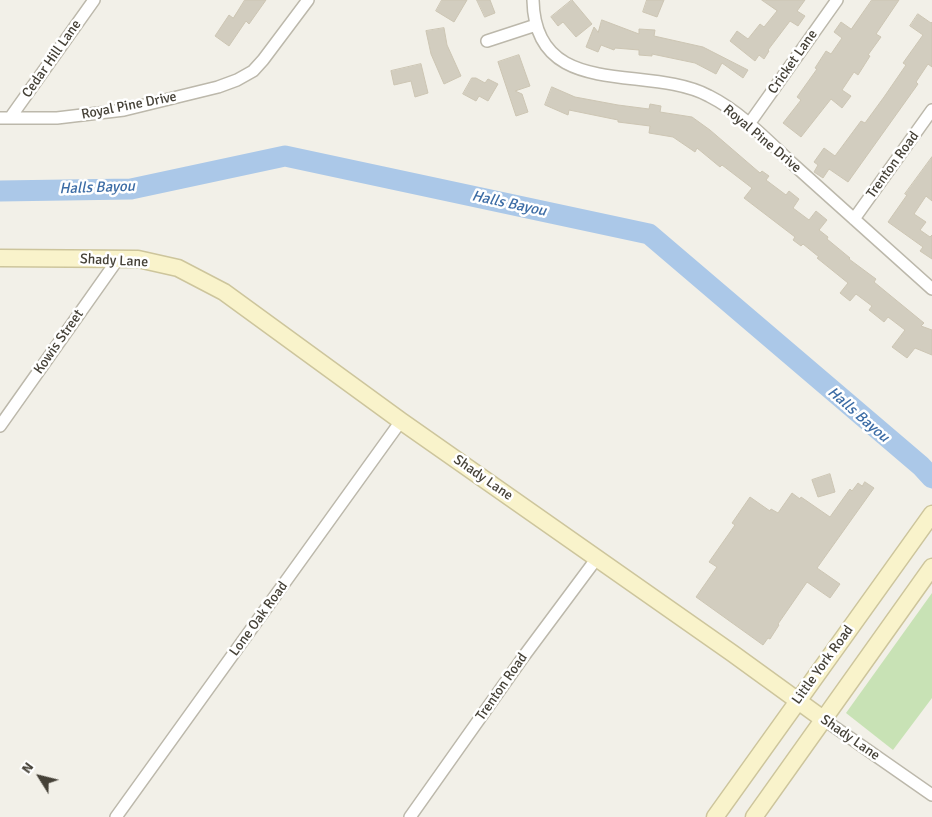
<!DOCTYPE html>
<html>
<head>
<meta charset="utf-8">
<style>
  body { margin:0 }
  #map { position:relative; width:932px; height:817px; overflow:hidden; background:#f2f0e8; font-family:Signika,sans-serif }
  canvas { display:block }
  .north { position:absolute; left:15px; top:752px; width:50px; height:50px; -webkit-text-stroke:4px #fff; paint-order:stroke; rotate:306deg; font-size:14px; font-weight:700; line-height:20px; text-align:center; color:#454137 }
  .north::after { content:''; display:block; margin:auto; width:18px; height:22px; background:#454137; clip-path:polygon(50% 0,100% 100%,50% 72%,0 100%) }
</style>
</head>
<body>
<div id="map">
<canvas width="932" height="817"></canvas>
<div class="north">N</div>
</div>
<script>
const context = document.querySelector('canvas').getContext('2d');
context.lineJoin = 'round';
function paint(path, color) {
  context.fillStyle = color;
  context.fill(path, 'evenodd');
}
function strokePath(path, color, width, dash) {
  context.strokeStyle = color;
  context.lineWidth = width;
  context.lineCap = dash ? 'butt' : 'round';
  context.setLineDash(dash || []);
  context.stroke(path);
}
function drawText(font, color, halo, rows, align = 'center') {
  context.font = font + ' Signika,sans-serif';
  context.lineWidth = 5;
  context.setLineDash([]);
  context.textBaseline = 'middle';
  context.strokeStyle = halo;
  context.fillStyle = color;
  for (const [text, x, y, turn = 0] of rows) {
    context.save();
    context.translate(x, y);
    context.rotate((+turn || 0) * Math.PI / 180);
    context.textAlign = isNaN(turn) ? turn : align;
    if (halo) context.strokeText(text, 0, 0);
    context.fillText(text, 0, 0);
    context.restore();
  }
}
paint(new Path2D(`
  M932 593V698L893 750 846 713Z`), '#c8e2b5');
strokePath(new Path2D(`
  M0 191 131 189 285 156 649 234 921 466 932 478`), '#abc8e8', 21);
const building = new Path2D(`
  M245 0H266L249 24 246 21 229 46 215 36 229 15 233 18Z
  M442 0H467L454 22 436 11Z
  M477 0H490L495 13 485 17Z
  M572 0 592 24 576 37 563 22 558 26 551 17Z
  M647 0H664L657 17 643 12Z
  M762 0H805L797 11 805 16 798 26 790 21 768 50 769 51 764 59 759 55 755 61 730 41 737 31 748 39 760 24 764 27 777 11Z
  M872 0H899L876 34 881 37 868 55 870 56 858 75 854 72 842 90 851 96 842 108 831 99 801 137 783 123 801 100 797 97 817 69 815 68 826 51 831 54 842 38 834 32 841 22 851 29Z
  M918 14 931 23 932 22V67L928 64 916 82 918 84 848 182 829 169 823 178 814 172 818 165 814 162 824 148 835 156 861 121 865 123 884 97 906 65 903 63 923 35 910 26Z
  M602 20 639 34V29L655 30 654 36 703 47 748 70 743 78 722 63 716 74 695 63 652 54V56L639 55V50L615 48 614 50 601 45 598 52 586 47 594 27 598 32Z
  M444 28 447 45 461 76 444 84 431 54 426 31Z
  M519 55 530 86 515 91 522 94 528 112 516 116 498 62Z
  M421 64 428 93 415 97 411 81 394 85 391 71Z
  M472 78H476L485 83 488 79 498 84 488 101 479 96 476 101 463 94Z
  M552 87 575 97 618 105 649 109 650 104 661 106 660 112 692 117 710 130 760 173 762 171 769 176 766 180 786 195 789 191 799 199 793 208 809 220 816 211 827 220 819 230 828 237 827 239 850 258 849 259 876 279 874 282 924 323 921 326 932 330V355L915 348 907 358 892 347 905 330 888 317 884 322 869 310 872 306 856 294 850 301 840 293 848 283 817 258 819 257 803 244 801 246 793 240 795 237 744 198 752 188 722 165 720 167 697 148 695 152 673 137 649 133 650 126 618 122V120L569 110 568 115 545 105Z
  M932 157V201L926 196 914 214 926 222 920 230 930 237 932 235V259L920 251 923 247 888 222 907 195 905 194Z
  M830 474 835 492 818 497 812 480Z
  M865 482 874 488 817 568 840 584 830 598 807 582 778 624 779 625 770 639 768 638 763 645 696 597 717 567 709 562 735 525 732 523 750 497 770 511 771 509 778 513 792 493 800 499 801 497 830 517 850 489 852 491 858 483 862 486Z`);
paint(building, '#d2cdbf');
strokePath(building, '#ccc5b3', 1);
const street = new Path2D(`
  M533 0C535 102 647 63 709 96 741 112 768 141 794 165 840 206 886 248 932 289
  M487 41 536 25
  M0 118H57L124 110 218 87 237 80 253 71 263 60 308 0
  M10 118 94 0
  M749 124 837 0
  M854 219 932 110
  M0 426 118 259
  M823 719 932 795
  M116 817 401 421
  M410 817 524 656 597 558`);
const secondary = new Path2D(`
  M0 258 138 259 178 268 224 292 401 421 732 653 823 719
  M715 817 932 514
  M754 817 932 567`);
strokePath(street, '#bcb8ab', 14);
strokePath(secondary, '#cdc59c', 19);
strokePath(street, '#fff', 11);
strokePath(secondary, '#f9f3cb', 16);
drawText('14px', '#454137', '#fff', [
  ["Cedar Hill Lane",52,59,-55],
  ["Cricket Lane",793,62,-55],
  ["Royal Pine Drive",129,106,-11],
  ["Royal Pine Drive",762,139,40],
  ["Trenton Road",893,165,-54],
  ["Shady Lane",114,261,3],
  ["Kowis Street",59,342,-55],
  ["Shady Lane",483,478,35],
  ["Lone Oak Road",259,619,-54],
  ["Little York Road",823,665,-54],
  ["Trenton Road",502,687,-55],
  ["Shady Lane",850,738,35]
]);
drawText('italic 15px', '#3c6ca5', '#fff', [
  ["Halls Bayou",97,188,-2],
  ["Halls Bayou",509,204,12],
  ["Halls Bayou",858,415,41]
]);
</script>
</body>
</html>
